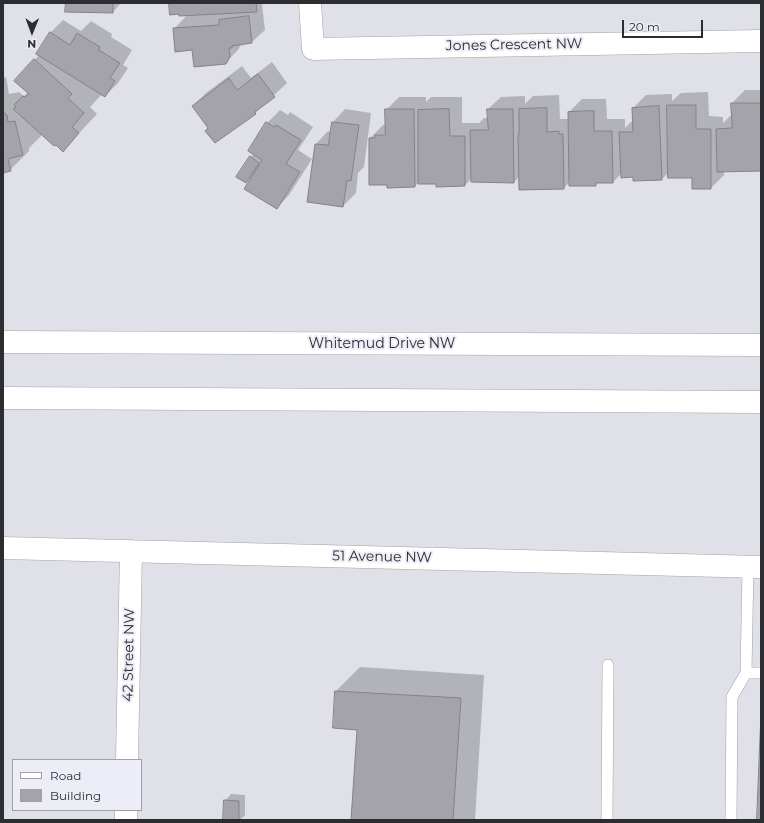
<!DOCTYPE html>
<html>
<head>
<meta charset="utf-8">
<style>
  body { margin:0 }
  #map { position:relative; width:764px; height:823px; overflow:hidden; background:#dfe0e8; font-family:Montserrat,sans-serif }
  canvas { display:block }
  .frame { position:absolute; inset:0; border:4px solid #2c2d30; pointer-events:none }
  .legend { position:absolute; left:12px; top:759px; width:130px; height:52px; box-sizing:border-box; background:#ecedf6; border:1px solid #9fa0a7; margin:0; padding:5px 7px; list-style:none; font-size:12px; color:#2c2d30 }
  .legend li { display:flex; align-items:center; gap:8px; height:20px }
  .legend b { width:20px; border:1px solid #9fa0a7 }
  .north { position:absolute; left:12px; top:12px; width:40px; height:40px; -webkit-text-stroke:3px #ecedf6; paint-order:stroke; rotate:181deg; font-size:11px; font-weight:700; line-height:16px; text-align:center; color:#2c2d30 }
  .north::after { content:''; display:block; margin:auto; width:14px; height:18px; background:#2c2d30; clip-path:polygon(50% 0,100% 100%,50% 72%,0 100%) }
  .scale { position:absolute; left:622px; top:20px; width:81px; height:18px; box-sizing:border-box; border:2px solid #2c2d30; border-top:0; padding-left:5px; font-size:12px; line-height:14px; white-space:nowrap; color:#2c2d30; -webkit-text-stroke:3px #ecedf6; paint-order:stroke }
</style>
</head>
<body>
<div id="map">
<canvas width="764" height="823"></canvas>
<div class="frame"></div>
<ul class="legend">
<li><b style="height:5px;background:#fff"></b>Road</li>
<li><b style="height:11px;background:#a4a2ab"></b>Building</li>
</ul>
<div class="north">N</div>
<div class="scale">20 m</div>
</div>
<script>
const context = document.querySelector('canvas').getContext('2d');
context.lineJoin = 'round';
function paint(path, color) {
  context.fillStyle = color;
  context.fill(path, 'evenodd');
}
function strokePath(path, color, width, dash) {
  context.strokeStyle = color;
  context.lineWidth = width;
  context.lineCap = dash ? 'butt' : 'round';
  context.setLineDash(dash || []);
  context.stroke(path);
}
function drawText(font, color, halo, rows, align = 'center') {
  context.font = font + ' Montserrat,sans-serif';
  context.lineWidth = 4;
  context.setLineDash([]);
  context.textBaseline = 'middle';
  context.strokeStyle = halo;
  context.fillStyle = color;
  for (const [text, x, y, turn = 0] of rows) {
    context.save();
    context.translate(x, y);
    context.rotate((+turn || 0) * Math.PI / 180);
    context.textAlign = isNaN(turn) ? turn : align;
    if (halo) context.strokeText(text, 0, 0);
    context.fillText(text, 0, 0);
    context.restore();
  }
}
paint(new Path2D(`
  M67 3H121L113 12Z
  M170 3H264L262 5 265 30 252 42 242 43 238 50 225 63 193 49 174 29 188 14Z
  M63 20 81 31 91 21 112 34 111 37 132 50 123 65 128 68 118 83 105 96 102 94 90 107 97 114 63 150 41 133V136L29 148V151L10 170 3 172V78L6 77 9 94 19 92 24 96 28 92 16 81 39 55 50 33Z
  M272 62 287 83 255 113 209 128 193 106 206 93 242 66 251 78Z
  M745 90H761V170L724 171V175L711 188 693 177 669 172 662 179 634 180V176L622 173 613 182H598L595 185 570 181 564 188 520 176 514 182 472 178 465 185 419 182 415 186 388 184H370V138L383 125H386V110L399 97H426V102L431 97H462V123H479L484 118H489L488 109 501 97 525 96V104L533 96 559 95 560 119H569V112L582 99H606L607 119H625V128L633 120V108L646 95 672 94V101L681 93 708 92 709 116 723 117V123L730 116H733L732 103Z
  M345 109 371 113 364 167 358 173 356 193 343 206 316 144 328 131 331 132 333 122Z
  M280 110 288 115 290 112 313 127 298 150 312 159 289 195 277 208 254 174 246 182 251 157 254 154 267 123Z
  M360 667 484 675 475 820H352L358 729 336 691Z
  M231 794 245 795V815L240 820H224L225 801Z`), '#0003');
const building = new Path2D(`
  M66 3H113V13L65 12Z
  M169 3H256L257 12 179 16V14L170 15Z
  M249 16 252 43 232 46V48H229L230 57 226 64 194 67 192 50 175 52 173 28 219 25V20Z
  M50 32 70 45 77 33 100 47 99 50 120 63 110 78 115 81 105 97 36 54Z
  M34 59 72 94 68 98 84 113 72 127 79 133 63 152 56 145 54 146 13 109 16 107 14 105 23 96 25 97 29 94 14 81Z
  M258 74 275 97 255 112 256 114 215 143 205 131 208 128 192 106 229 78 237 90Z
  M731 103H761V171L717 172 716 129 732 128Z
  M667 105H696V129H711V189H692V178H668Z
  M659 106 662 180 633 181V177L621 178 619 132H633L632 108Z
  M547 108V132L559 131V134H563L564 189 519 190 518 135H519V109Z
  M385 109H414L415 187 387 188V185H369V138H375V135H385Z
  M449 109 450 136H465V186L436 187V184H418V110Z
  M487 109H513L514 183 471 182 470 130H488Z
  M594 111V131H612L613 183H596V186H569L568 112Z
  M3 112 7 115 8 122 15 121 23 155 8 159 11 171 3 173Z
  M266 122 274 127 276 125 301 140 286 164 300 172 277 209 244 189 262 160 248 151Z
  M332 122 359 125 351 181 347 180 343 207 307 202 315 144 328 145Z
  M250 156 259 163 246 183 236 177Z
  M335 691 461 698 453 820H351L357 730 333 728Z
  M761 713V820H757Z
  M224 800 239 801V820H223Z`);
paint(building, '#a4a2ab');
strokePath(building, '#838189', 1);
const service = new Path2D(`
  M748 567 746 673H761
  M607 820 608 665
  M731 820 732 697 746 673`);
const minor = new Path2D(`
  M310 3 313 49 761 41
  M3 548 761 567
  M127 760 131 551
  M126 820V810`);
const motorway = new Path2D(`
  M3 342 761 345
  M3 398 761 402`);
strokePath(service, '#a0a1a9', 12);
strokePath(minor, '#a0a1a9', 23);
strokePath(motorway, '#a0a1a9', 23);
strokePath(service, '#fff', 11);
strokePath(minor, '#fff', 22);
strokePath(motorway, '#fff', 22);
drawText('14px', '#2c2d30', '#ecedf6', [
  ["Jones Crescent NW",514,45,-1],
  ["Whitemud Drive NW",382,344],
  ["51 Avenue NW",382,557,1],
  ["42 Street NW",129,655,-89]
]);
</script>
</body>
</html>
